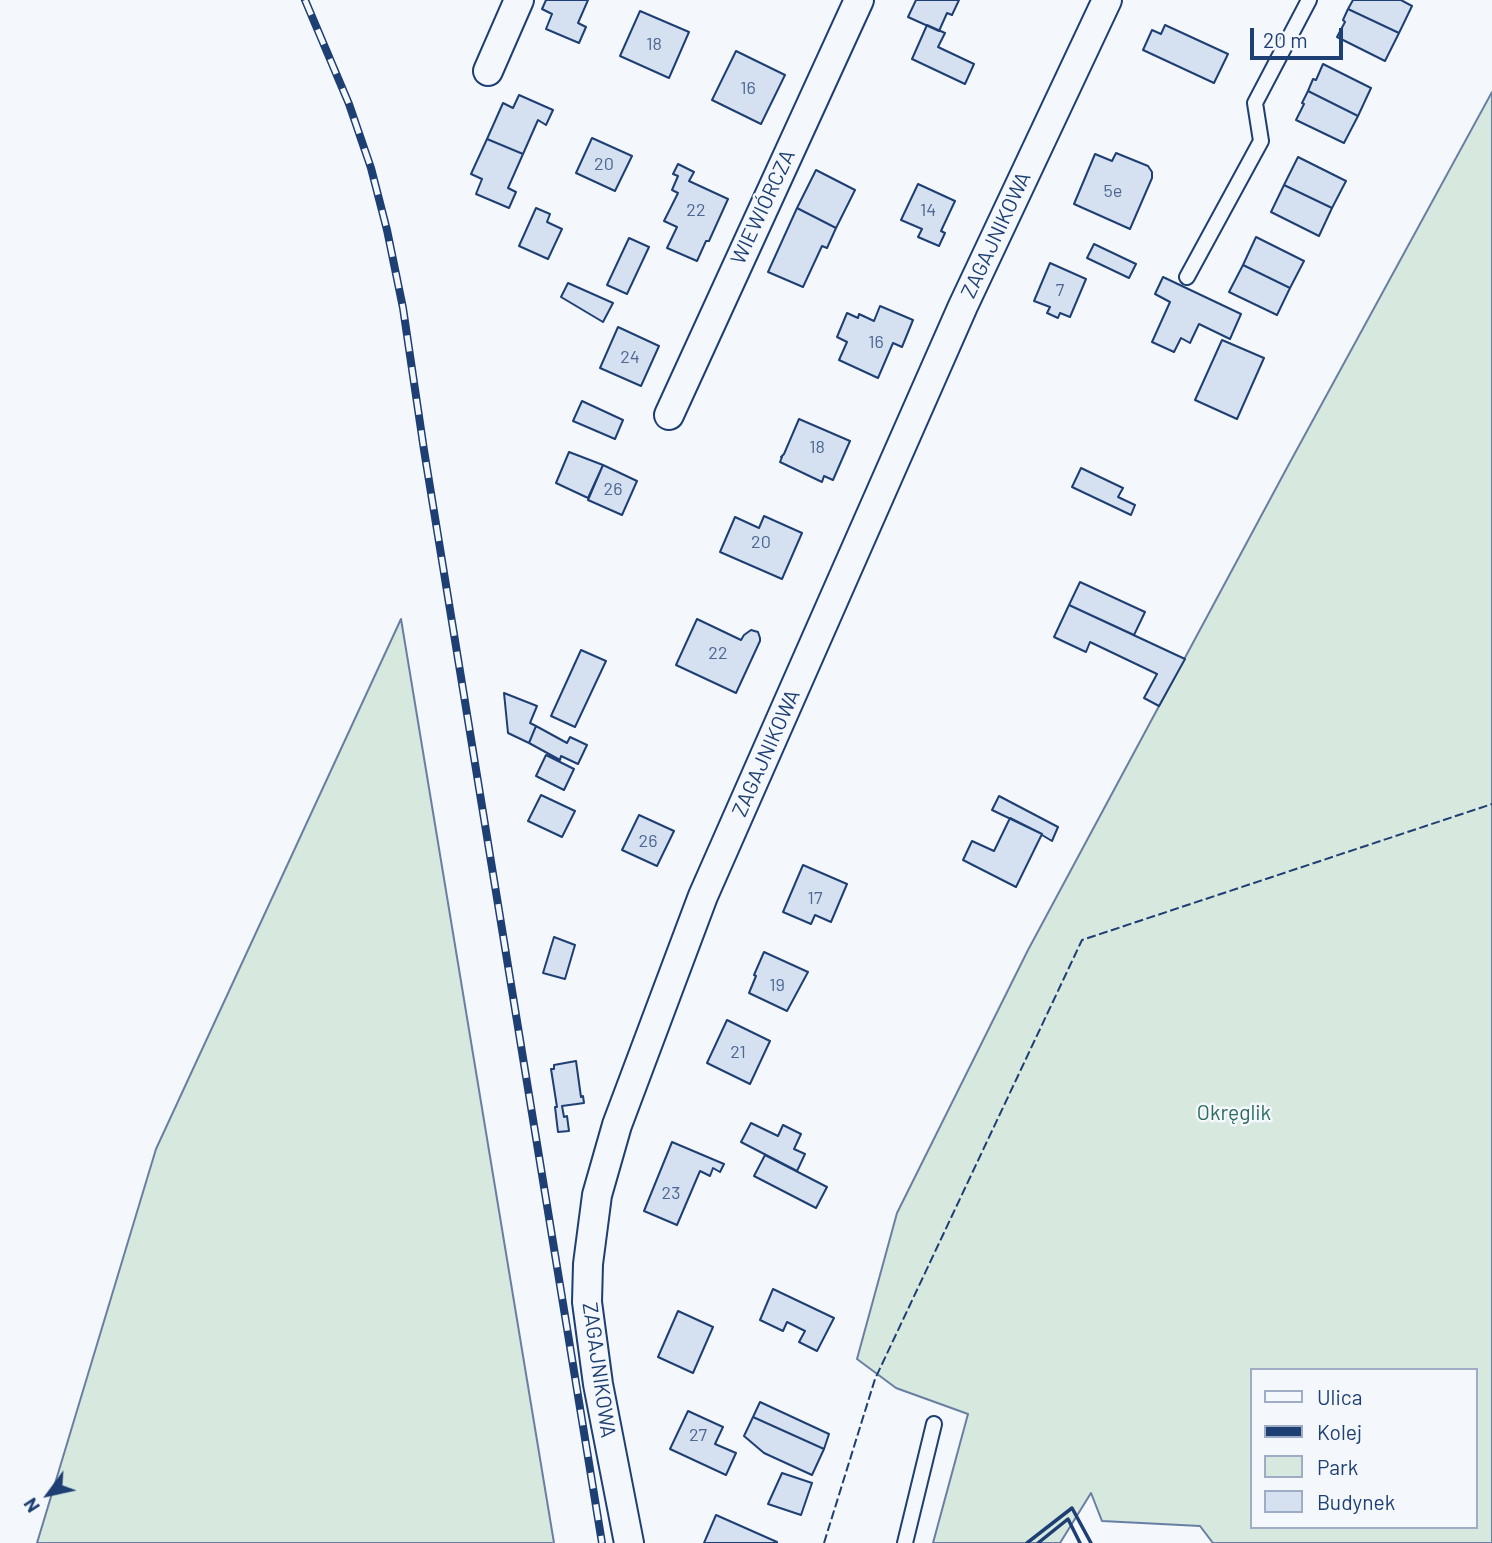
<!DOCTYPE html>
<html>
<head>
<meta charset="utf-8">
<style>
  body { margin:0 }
  #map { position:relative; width:1492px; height:1543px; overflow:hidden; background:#f4f7fb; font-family:Barlow,sans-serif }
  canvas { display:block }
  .legend { position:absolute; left:1250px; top:1368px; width:228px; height:161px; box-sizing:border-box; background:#f4f7fb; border:2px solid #9eadc5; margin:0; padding:9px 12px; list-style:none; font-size:21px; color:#1d3f73 }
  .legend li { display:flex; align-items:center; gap:14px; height:35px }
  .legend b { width:35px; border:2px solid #9eadc5 }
  .north { position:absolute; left:14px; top:1459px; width:70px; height:70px; -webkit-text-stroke:5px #f4f7fb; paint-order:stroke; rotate:237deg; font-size:19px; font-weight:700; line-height:28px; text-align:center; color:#1d3f73 }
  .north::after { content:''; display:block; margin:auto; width:24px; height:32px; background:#1d3f73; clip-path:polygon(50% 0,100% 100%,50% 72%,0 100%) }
  .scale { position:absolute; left:1250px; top:28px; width:93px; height:32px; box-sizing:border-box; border:4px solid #1d3f73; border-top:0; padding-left:9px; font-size:21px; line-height:24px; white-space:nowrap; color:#1d3f73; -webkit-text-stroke:5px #f4f7fb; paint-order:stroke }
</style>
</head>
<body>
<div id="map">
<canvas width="1492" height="1543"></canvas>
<ul class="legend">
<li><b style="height:9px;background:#f4f7fb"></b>Ulica</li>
<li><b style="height:9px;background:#1d3f73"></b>Kolej</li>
<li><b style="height:19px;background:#d7e8df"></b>Park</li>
<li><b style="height:19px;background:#d5e0f0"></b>Budynek</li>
</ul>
<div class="north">N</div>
<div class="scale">20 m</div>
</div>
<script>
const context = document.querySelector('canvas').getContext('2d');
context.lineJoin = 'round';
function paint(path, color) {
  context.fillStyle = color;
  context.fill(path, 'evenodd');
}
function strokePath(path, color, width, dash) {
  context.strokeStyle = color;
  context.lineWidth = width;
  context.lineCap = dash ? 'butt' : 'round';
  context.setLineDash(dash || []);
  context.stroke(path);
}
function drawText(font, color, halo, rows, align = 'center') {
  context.font = font + ' Barlow,sans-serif';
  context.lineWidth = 5;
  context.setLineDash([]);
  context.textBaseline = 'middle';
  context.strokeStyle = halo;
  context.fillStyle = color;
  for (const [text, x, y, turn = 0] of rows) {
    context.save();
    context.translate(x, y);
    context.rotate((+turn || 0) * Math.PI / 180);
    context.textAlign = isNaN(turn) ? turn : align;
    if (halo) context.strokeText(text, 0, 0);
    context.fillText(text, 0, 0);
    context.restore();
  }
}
const green = new Path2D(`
  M1492 92V1543H1213L1200 1526 1102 1521 1091 1493 1060 1543H933L968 1414 896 1388 857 1359 897 1213 1028 950 1289 464ZM1252 1370H1476V1527H1252Z
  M401 619 554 1543H37L156 1149Z`);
paint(green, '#d7e8df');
strokePath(green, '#687fa3', 2);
const building = new Path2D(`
  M546 0H588L578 23 586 27 579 43 546 29 552 14 542 9Z
  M916 0H959L952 15 947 13 939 31 908 17Z
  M1353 0H1401L1412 6 1399 33 1348 9Z
  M1348 9 1399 33 1385 61 1337 37 1345 22 1343 20Z
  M640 11 689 32 669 78 620 56Z
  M927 25 945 33 938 47 974 64 965 84 912 59Z
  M1165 25 1228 54 1214 83 1143 50 1152 30 1161 34Z
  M736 51 785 75 761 124 712 100Z
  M1323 64 1371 88 1358 116 1308 91 1313 79 1316 80Z
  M1308 91 1358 116 1344 143 1296 120 1304 104 1302 103Z
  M519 95 553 110 546 125 538 120 523 154 487 139 503 103 513 108Z
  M592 138 632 156 615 191 576 173Z
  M487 139 523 154 508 188 516 192 509 208 476 194 482 179 471 174Z
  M1116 153 1148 166 1152 172V178L1130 229 1074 204 1095 154 1112 161Z
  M1298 157 1346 181 1332 208 1284 185Z
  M678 164 694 172 689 181 728 199 709 241H706L697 261 667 248 677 227 664 221 678 193 672 190 678 176 673 174Z
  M816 170 855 190 836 228 797 208Z
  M918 184 955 201 941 231 945 233 939 246 918 237 922 229 901 220Z
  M1284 185 1332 208 1319 236 1271 212Z
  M536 208 550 214 547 222 562 229 548 259 519 246Z
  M797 208 836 228 827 248 822 246 803 287 768 272Z
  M1256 237 1304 261 1290 288 1243 265Z
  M629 238 649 247 627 294 607 285Z
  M1094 244 1136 264 1129 278 1087 258Z
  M1050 263 1086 279 1070 317 1060 313 1058 318 1047 313 1050 307 1034 301Z
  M1243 265 1290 288 1277 315 1229 292Z
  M1163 277 1241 314 1230 339 1199 324 1190 343 1181 338 1174 352 1152 342 1170 302 1155 294Z
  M568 283 613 303 603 322 561 297Z
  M880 306 913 320 902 347 893 343 878 378 839 360 847 342 837 337 847 313 858 318 859 314 874 321Z
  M618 327 659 346 641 386 600 368Z
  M1222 340 1264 358 1237 419 1195 400Z
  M582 401 623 420 615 439 573 421Z
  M799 419 850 441 833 480 824 476 822 482 780 462 782 457H781L784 454Z
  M569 452 603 465 588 498 556 483Z
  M603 465 637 481 622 515 588 500Z
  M1081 468 1123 488 1118 497 1135 505 1131 515 1072 487Z
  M764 516 802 533 782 579 720 552 735 517 759 528Z
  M1080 582 1145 612 1134 635 1069 605Z
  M1069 605 1185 659 1159 706 1144 698 1157 674 1090 642 1086 652 1054 637Z
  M697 619 741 640 744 635 751 630 758 632 760 638V641L736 693 676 665Z
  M581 650 606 661 575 727 551 716Z
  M504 693 537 706 530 723 536 726 529 743 508 733Z
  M536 726 567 743 570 737 587 745 578 764 561 756 560 760 529 743Z
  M546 755 574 769 564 790 536 776Z
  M541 795 575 811 562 837 528 821Z
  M999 796 1058 827 1052 841 1042 835V834L992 810Z
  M639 815 674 831 657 866 622 850Z
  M1010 818 1042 834 1016 887 963 860 972 841 994 851Z
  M803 865 847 884 831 922 815 915 811 924 783 912Z
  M554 937 575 945 565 979 543 973Z
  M764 952 808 972 787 1011 749 993 756 976 754 975Z
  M727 1020 770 1041 750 1084 707 1063Z
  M576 1061 581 1097 583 1096 584 1103 562 1106 564 1117 567 1116 569 1131 558 1132 555 1107H557L551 1069H554V1065Z
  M751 1123 778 1136 783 1125 801 1134 794 1149 805 1154 797 1171 741 1142Z
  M672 1142 724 1164 720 1172 713 1168 710 1176 700 1171 677 1225 644 1211Z
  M765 1155 827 1187 816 1208 754 1176Z
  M773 1289 834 1318 817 1351 799 1342 805 1331 787 1322 783 1331 760 1320Z
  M678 1311 713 1327 693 1373 658 1357Z
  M760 1402 829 1434 824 1449 753 1417Z
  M688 1411 723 1427 715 1444 736 1453 726 1475 670 1449Z
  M753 1417 824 1449 812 1475 764 1453 744 1436Z
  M782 1473 812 1483 801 1515 768 1504Z
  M716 1515 777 1542V1543H704Z`);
paint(building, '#d5e0f0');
strokePath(building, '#1d3f73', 2);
const lane = new Path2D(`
  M1187 277 1261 141 1255 103 1309 0
  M905 1543 934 1424`);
const street = new Path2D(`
  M488 71 519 0
  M669 415 859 0
  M629 1543 598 1384 587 1302 588 1264 597 1195 617 1125 703 896 963 306 1107 0`);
strokePath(lane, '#1d3f73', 18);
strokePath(street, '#1d3f73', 32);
strokePath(lane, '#f4f7fb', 14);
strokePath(street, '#f4f7fb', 28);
const rail = new Path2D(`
  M305 0 349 104 371 168 387 230 403 308 424 450 602 1543`);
strokePath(rail, '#1d3f73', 8);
strokePath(rail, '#f4f7fb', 5, [16]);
strokePath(new Path2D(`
  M824 1543 875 1379 1082 940 1492 804`), '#1d3f73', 2, [9, 3.5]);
strokePath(new Path2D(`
  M1027 1543 1072 1508 1091 1543
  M1038 1543 1068 1519 1080 1543`), '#1d3f73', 3.5);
drawText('18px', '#4b6792', null, [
  ["18",654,44],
  ["16",748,88],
  ["20",604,164],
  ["5e",1113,191],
  ["22",696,210],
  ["14",928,210],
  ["7",1060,290],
  ["16",876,342],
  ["24",630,357],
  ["18",817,447],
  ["26",613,489],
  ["20",761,542],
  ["22",718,653],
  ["26",648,841],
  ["17",815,898],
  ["19",777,985],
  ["21",738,1052],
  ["23",671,1193],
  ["27",698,1435]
]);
drawText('21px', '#1d3f73', '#f4f7fb', [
  ["WIEWIÓRCZA",763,207,-65],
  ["ZAGAJNIKOWA",996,235,-65],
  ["ZAGAJNIKOWA",766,753,-66],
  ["ZAGAJNIKOWA",599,1370,82]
]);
drawText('21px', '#2c6c60', '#f4f7fb', [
  ["Okręglik",1234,1113]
]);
</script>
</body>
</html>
